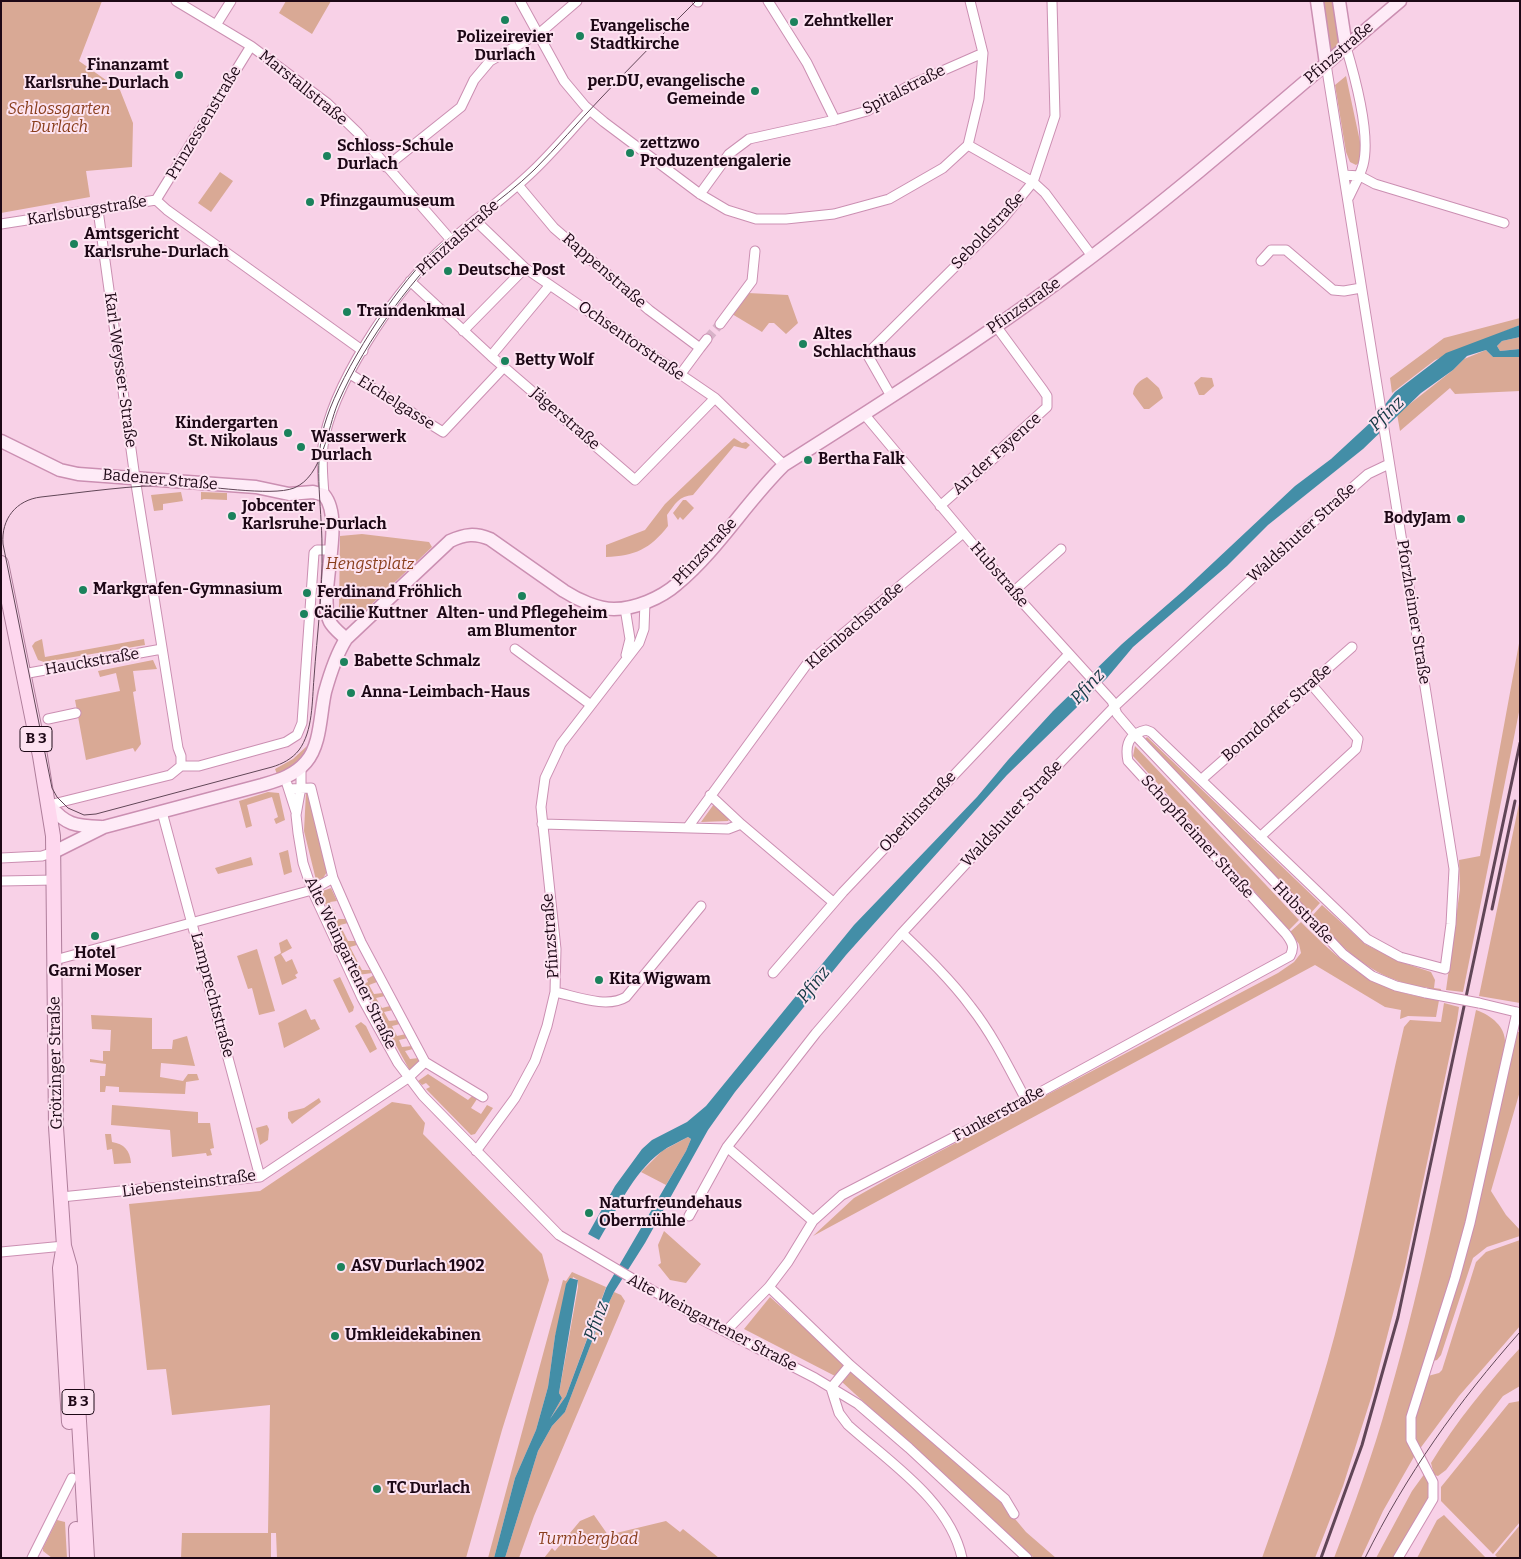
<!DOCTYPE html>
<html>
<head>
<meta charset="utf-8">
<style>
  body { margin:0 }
  #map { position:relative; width:1521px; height:1559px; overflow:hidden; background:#f8d1e7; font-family:Bitter,serif }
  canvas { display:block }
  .frame { position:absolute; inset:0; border:2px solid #1d0816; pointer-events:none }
</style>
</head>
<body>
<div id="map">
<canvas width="1521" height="1559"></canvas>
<div class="frame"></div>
</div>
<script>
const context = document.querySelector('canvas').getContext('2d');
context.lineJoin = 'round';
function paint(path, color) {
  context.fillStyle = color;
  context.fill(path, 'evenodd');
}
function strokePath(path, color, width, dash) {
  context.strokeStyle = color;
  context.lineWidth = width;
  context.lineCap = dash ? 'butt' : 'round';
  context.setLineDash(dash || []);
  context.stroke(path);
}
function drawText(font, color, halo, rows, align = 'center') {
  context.font = font + ' Bitter,serif';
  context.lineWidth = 4;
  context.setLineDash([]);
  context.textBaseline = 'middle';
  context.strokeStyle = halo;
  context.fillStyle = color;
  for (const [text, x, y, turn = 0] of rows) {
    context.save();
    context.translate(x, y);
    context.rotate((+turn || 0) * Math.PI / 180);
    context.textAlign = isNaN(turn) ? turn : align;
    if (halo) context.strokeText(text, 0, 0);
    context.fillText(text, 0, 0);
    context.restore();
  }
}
paint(new Path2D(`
  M1 1H102L79 61 120 90 133 123 132 167 86 171 90 197 1 213Z
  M286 1H331L312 34 279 13Z
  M1320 1H1337L1343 42 1328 55Z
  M1346 76 1362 151 1360 162 1356 165 1350 162 1346 152 1335 85Z
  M220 172 233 181 211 212 198 203Z
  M748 293 788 295 798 323 786 334 774 323H769L762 332 732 314Z
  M1520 318V325L1435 360 1392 393 1390 378 1444 338Z
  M1520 337V349L1500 351 1497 346 1502 341Z
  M1486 350 1493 357H1520V391L1455 394 1450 388 1400 431 1397 414 1453 370 1464 359Z
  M1147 377 1159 388 1163 398 1149 409H1144L1133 394C1134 385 1139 381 1147 377Z
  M1201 377 1212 378 1214 386 1204 395H1199L1194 383Z
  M734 438 742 443 746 442 750 445 746 449 734 446 693 495C679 496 675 504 667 515L668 526C650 549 635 556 606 557V545L645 530 665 504Z
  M181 492 183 501 163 504V510L154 511 151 495Z
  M201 492 227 493V500L204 499 201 500Z
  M683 500H686L694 508 683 520 680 517 678 520 673 513Z
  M362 534 429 542 432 547 358 617 349 620 343 618 339 611 340 536Z
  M1520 638V707L1463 992 1446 990 1460 889 1459 860 1480 856Z
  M42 639 45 657 144 639 145 645 44 662 38 660 32 646 35 642Z
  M153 660 157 669 133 671 136 691 133 692 141 744 135 752 133 748 86 760 75 700 120 691 116 673 100 677 98 671Z
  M1147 737 1320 903 1310 914 1145 739Z
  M307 746C303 758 289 770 277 774L275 769 293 759Z
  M1135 746 1299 920 1289 930 1133 756Z
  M268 792 279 793 285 820 276 824 274 819 278 817 272 797 247 805 252 826 246 828 239 801Z
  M306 792H308L327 872 323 878 316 880 304 831Z
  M1520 799V1003L1479 996Z
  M714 804 730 818 728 821 701 822Z
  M288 850 292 872 284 875 279 853Z
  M251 857 253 865 218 874 215 868Z
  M331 888 337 901 330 902 338 919H346L348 923 340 925 348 941H355L357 945 350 947 362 970H370L372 973 358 975 320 892Z
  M1322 905 1365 944 1398 961 1431 972 1435 980 1434 988 1441 989 1436 1017 1408 1016 1400 1019 1401 1010 1385 1007 1315 965 813 1236 854 1198 893 1176 1278 973 1294 962 1301 953 1299 944 1290 932 1301 922C1340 961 1370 989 1427 998L1429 988C1375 981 1348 953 1312 916Z
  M287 939 292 948 281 954 286 962 292 959 298 973 295 975 297 978 282 985 274 957 281 953 279 943Z
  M257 949 275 1011 259 1015 252 988 248 989 237 956Z
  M374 975 377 982 369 985 374 994 383 993 385 996 376 998 382 1008 390 1006 393 1010 384 1012 389 1021 398 1020 400 1024 392 1026 397 1036 406 1034 408 1038 399 1040 402 1047 412 1046 413 1049 405 1051 410 1059 419 1058 421 1062 410 1071 363 984 368 982 367 979Z
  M340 977 354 1007 353 1011 349 1013 333 980Z
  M1444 1003 1459 1007 1457 1021 1405 1267 1372 1395 1343 1486 1315 1558H1262C1288 1484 1315 1410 1335 1334 1362 1232 1380 1129 1404 1027L1410 1020 1441 1022Z
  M306 1009 311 1020 315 1019 320 1029 284 1048 278 1023Z
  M1476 1010C1491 1015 1506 1027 1505 1043L1460 1250 1407 1419V1437L1415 1455 1383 1511 1361 1558H1334C1354 1506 1373 1454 1388 1400 1426 1272 1449 1140 1476 1010Z
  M91 1015 152 1018V1049H172L173 1040 187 1036 195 1066 161 1063 160 1077 183 1081 188 1074H197L199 1080 186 1082 185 1094 119 1092V1087L106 1086 105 1092H100V1076H105L106 1064 90 1062V1059L103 1061V1051H110L111 1030 92 1029Z
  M361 1022 366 1026 377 1049 370 1053 355 1026Z
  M1516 1032H1520V1091L1491 1191 1506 1215 1520 1230V1236L1487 1247 1473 1258 1441 1355 1437 1360 1433 1361Z
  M428 1074 468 1100 472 1096 477 1099 471 1108 481 1114 487 1105 493 1108 475 1134 471 1135 426 1089 430 1087 426 1083 422 1085 418 1081Z
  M319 1098 321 1102 292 1124 288 1118V1112L304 1108Z
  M392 1102 411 1105 425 1123 423 1134 542 1254 549 1280 502 1430 466 1558H277L276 1533H271V1558H181L182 1533H268L270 1405 172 1415 166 1369 147 1370 129 1204 260 1191Z
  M112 1105 198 1112V1123H210L214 1148 210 1149 212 1155 207 1156 206 1153 172 1157 170 1130 111 1125Z
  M267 1125 269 1129 268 1140 260 1145 256 1128Z
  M105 1134H111L112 1142C124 1144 130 1150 131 1163L114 1164 112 1149 107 1150Z
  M688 1137 691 1139 686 1151 666 1185 641 1172 662 1151Z
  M664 1231 701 1264 686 1283 670 1280 658 1265 661 1263 658 1245Z
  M1520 1240V1326L1459 1396 1419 1450 1413 1425 1428 1376 1439 1373 1442 1370 1476 1262 1486 1252Z
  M572 1272 606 1287 566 1396 550 1419 562 1398 559 1393 578 1287V1280L573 1277 555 1336 548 1387 536 1430 515 1478 494 1558H488L563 1280 566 1281Z
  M614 1292 621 1295 625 1301 534 1516 519 1558H505L538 1451 552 1426 565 1412 597 1328Z
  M770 1297 846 1365 835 1376 744 1329Z
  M1520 1348V1386L1503 1396 1446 1470 1438 1476 1434 1475 1431 1463C1456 1422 1487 1384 1520 1348Z
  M851 1372 1000 1501 1026 1532 1056 1558H1034L842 1382Z
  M1520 1401V1522L1493 1554 1441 1501V1487L1509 1403Z
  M1425 1473 1430 1484V1497L1395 1558H1376L1412 1491Z
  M594 1515 608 1535 666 1521 680 1532 683 1529 719 1558H544L552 1548 555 1551 580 1521Z
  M1444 1515 1486 1558H1417L1437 1520Z
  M57 1520 65 1522 67 1558H52L43 1551V1548Z
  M1520 1525V1558H1498L1495 1555Z`), '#d9a995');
paint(new Path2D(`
  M1520 325V337L1502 341 1497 346 1500 351 1520 349V357H1493L1486 350 1467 356 1453 370 1421 393 1363 449 1268 525 1227 566 1133 647 1107 678 1007 775 846 955 735 1092 708 1130 645 1243 614 1292 597 1328 565 1412 552 1426 538 1451 505 1558H494L515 1478 536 1430 548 1387 555 1336 566 1284 570 1278 578 1280 559 1393 562 1398 550 1419 566 1396 606 1288 686 1151 691 1139 688 1137C679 1142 669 1146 661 1152 632 1174 617 1210 599 1240L588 1234 615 1186 642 1149 652 1140 687 1122 706 1106 854 925 977 797 1008 760 1053 711 1122 644 1183 591 1295 486 1331 459 1371 422 1395 392 1446 353Z`), '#438ea7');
strokePath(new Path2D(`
  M707 339 720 324`), '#d7b3c8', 9, [9, 4.5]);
const street = new Path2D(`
  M176 1 251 46 327 103 358 133 451 240
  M520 1 564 81 585 106 604 122 700 194 727 210 756 219H786L834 214 889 199 943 168 968 145 979 99 983 53 970 1
  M697 1 698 2
  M768 1 807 63 835 120
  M216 25 231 1
  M1346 47C1355 77 1371 135 1363 165 1360 176 1354 186 1349 197
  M968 145 1033 182 1045 193 1092 256
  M386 167 461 107 474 80 490 61 541 32 577 1
  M1344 175 1360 176 1375 184 1504 223
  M518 185 554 228 649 310 700 348 680 375
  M700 194 729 154 749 139 835 120 867 111 910 85 983 53
  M156 200 167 210 363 351
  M156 200 251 46
  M98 210 135 478 178 748 181 756V766
  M475 220 525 268 715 398 784 465
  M1 224 156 200
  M1261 261 1271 250H1286L1333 290 1344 291 1361 288
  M410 281 491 356 635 480 715 398
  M720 324 752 281 755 251
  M463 331 525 268
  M700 348 707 339
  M491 356 550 285
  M350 374 443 432 504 367
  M891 396 867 354 1002 220 1033 182 1055 116 1052 1
  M864 414 1013 592 1112 701 1117 714 1134 734 1343 954 1372 976 1396 986 1426 993
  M324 495C323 479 321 462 323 446 331 387 392 296 435 255 466 225 502 201 533 171 553 152 571 130 590 110
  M940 506 1000 453 1003 447 1047 407V396L1043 390 996 326
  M1013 592 1061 549
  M625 608 630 639 626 655
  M515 649 591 705
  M23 674 162 649
  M48 719 76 713
  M181 766H199L286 742 297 735 302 723 314 553 317 550H332
  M301 768V787L296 815 298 833 303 863 312 890 362 998 398 1063 423 1096 559 1235 699 1318 815 1378 858 1404 909 1448 1027 1558
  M1202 779 1352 647
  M287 784 296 812
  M289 789 311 788 333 878 361 942 425 1062 483 1097
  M710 795 741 824
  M49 805 170 775 181 766
  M162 812 260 1177
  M542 824 728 829 741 824 833 902
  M688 827 807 664 963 533
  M1260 837 1356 749 1358 739 1311 684
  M1 858 42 856 54 852
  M1 881 55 880
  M902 933C926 956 951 980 971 1007 993 1035 1009 1068 1026 1100
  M55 960 312 890 333 878
  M773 973 843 892 1068 655
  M555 992C575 996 607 1009 626 997L701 906
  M1479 1003 1520 1013
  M727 1147 813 1221
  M476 1151 515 1098 535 1061 547 1026 555 992 556 949 541 807 545 778 561 744 639 643 644 629 645 602
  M61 1197 260 1177 408 1078 425 1062
  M689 1216 727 1147 816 1033 902 933 1034 790 1114 707 1303 531 1368 474 1389 464
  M1 1252 64 1246
  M769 1287 850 1365 1005 1499 1014 1514
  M726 1331 769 1287 788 1262 813 1221 842 1195 1026 1100 1290 956C1295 947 1292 942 1286 934L1128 761C1125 746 1128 734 1146 730L1151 732 1367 939 1400 957 1445 969 1451 924 1454 869 1326 64
  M831 1388 839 1413 848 1425C889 1462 950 1501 962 1558
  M831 1388 850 1365
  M32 1558 72 1478
  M1398 1558 1433 1499V1482L1411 1440V1417L1455 1278 1470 1223 1517 1012`);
const secondary = new Path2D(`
  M1317 1 1326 64
  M1339 1 1346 47
  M1 441 60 470 78 474 256 487 289 494 313 492 324 495C346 521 317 595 330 622 333 628 341 634 346 639
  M49 805C66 825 75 826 101 827
  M54 852 104 827 262 785C279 780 294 776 306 762 321 745 320 714 325 692 330 674 336 655 346 639L450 541C465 534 475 533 490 539L564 591C578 600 598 609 614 609 635 609 661 598 677 584 718 550 746 502 784 465 882 403 981 340 1074 270 1187 186 1292 92 1400 1`);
const primary = new Path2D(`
  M1 563 40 756 53 836 56 1127 64 1246 70 1267 87 1558
  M63 1250 60 1268 69 1422
  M76 1529 77 1558`);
strokePath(street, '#cb8fb2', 11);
strokePath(secondary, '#cb8fb2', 15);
strokePath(primary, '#af7e9b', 16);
strokePath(street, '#fff', 9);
strokePath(secondary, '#feebf7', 12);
strokePath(primary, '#fed7ee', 14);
strokePath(new Path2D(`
  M466 226C414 276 367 337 338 403 327 429 323 476 294 488 271 497 205 485 177 485 132 485 86 492 41 497 16 500 1 519 3 544L52 788 57 797 68 808 84 815 96 814 272 767C282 764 292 759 299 750 313 731 312 701 314 678 317 635 323 590 322 547 322 504 312 459 327 417 342 372 394 289 429 256 462 225 501 202 534 170 557 147 578 122 601 98 632 65 664 33 696 1
  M1365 1558C1406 1475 1458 1402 1520 1332`), '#614657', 1);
strokePath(new Path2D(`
  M1492 909 1515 801
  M1321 1558 1362 1445 1398 1317 1520 743`), '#614657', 3);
const streetBridge = new Path2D(`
  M1426 993 1479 1003`);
strokePath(streetBridge, '#cb8fb2', 11, []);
strokePath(streetBridge, '#fff', 9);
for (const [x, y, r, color] of [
  [505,20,5,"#1b825c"],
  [794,22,5,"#1b825c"],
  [580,36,5,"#1b825c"],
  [179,75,5,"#1b825c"],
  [755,91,5,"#1b825c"],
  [630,153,5,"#1b825c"],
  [327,156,5,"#1b825c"],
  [310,202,5,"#1b825c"],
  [74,244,5,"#1b825c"],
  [448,271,5,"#1b825c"],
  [347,312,5,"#1b825c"],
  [803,344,5,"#1b825c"],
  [505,361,5,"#1b825c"],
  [288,433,5,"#1b825c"],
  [301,447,5,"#1b825c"],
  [808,460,5,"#1b825c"],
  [232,516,5,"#1b825c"],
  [1461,519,5,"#1b825c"],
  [83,590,5,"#1b825c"],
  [307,593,5,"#1b825c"],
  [522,596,5,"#1b825c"],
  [304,614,5,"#1b825c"],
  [344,662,5,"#1b825c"],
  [351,693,5,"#1b825c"],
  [95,936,5,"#1b825c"],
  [599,980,5,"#1b825c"],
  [589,1213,5,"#1b825c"],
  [341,1267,5,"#1b825c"],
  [335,1336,5,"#1b825c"],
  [377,1489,5,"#1b825c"]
]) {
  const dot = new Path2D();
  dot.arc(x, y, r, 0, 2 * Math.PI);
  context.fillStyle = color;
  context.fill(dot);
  strokePath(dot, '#fde3f1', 2);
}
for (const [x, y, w] of [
  [36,739,32],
  [78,1402,32]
]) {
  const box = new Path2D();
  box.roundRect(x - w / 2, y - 12.5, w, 25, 4);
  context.fillStyle = '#fde3f1';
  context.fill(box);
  strokePath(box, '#1d0816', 1);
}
drawText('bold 15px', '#1d0816', null, [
  ["B 3",36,739],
  ["B 3",78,1402]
]);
drawText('bold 16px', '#1d0816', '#fde3f1', [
  ["Zehntkeller",804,22],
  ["Evangelische",590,27],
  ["Stadtkirche",590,45],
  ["Polizeirevier",505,38,"center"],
  ["Durlach",505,56,"center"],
  ["Finanzamt",169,66,"right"],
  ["Karlsruhe-Durlach",169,84,"right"],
  ["per.DU, evangelische",745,82,"right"],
  ["Gemeinde",745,100,"right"],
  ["zettzwo",640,144],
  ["Produzentengalerie",640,162],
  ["Schloss-Schule",337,147],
  ["Durlach",337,165],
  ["Pfinzgaumuseum",320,202],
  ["Amtsgericht",84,235],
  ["Karlsruhe-Durlach",84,253],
  ["Deutsche Post",458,271],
  ["Traindenkmal",357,312],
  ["Altes",813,335],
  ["Schlachthaus",813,353],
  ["Betty Wolf",515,361],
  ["Kindergarten",278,424,"right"],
  ["St. Nikolaus",278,442,"right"],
  ["Wasserwerk",311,438],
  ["Durlach",311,456],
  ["Bertha Falk",818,460],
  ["Jobcenter",242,507],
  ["Karlsruhe-Durlach",242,525],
  ["BodyJam",1451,519,"right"],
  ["Markgrafen-Gymnasium",93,590],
  ["Ferdinand Fröhlich",317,593],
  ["Cäcilie Kuttner",314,614],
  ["Alten- und Pflegeheim",522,614,"center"],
  ["am Blumentor",522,632,"center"],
  ["Babette Schmalz",354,662],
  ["Anna-Leimbach-Haus",361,693],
  ["Hotel",95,954,"center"],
  ["Garni Moser",95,972,"center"],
  ["Kita Wigwam",609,980],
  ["Naturfreundehaus",599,1204],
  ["Obermühle",599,1222],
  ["ASV Durlach 1902",351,1267],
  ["Umkleidekabinen",345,1336],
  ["TC Durlach",387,1489]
], 'left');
drawText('16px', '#1d0816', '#fde3f1', [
  ["Pfinzstraße",1339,53,-41],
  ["Marstallstraße",303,88,39],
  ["Spitalstraße",904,90,-27],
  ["Prinzessenstraße",204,123,-59],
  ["Karlsburgstraße",87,211,-9],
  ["Seboldstraße",988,231,-47],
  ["Pfinztalstraße",458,238,-42],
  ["Rappenstraße",604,271,41],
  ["Pfinzstraße",1024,306,-35],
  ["Ochsentorstraße",631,341,35],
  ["Karl-Weysser-Straße",120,370,82],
  ["Eichelgasse",396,403,32],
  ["Jägerstraße",565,419,41],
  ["An der Fayence",997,454,-42],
  ["Badener Straße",160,480,5],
  ["Waldshuter Straße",1302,533,-42],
  ["Pfinzstraße",705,552,-47],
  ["Hubstraße",999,575,49],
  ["Pforzheimer Straße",1413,612,81],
  ["Kleinbachstraße",855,626,-41],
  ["Hauckstraße",92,662,-10],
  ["Bonndorfer Straße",1277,713,-41],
  ["Oberlinstraße",918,812,-47],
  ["Waldshuter Straße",1012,814,-47],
  ["Schopfheimer Straße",1197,837,48],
  ["Hubstraße",1303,913,46],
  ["Pfinzstraße",551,936,-94],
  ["Alte Weingartener Straße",350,963,64],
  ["Lamprechtstraße",212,995,75],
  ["Grötzinger Straße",56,1063,-91],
  ["Funkerstraße",999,1114,-28],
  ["Liebensteinstraße",189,1184,-7],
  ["Alte Weingartener Straße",712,1323,28]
]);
drawText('italic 16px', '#893e1c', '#fde3f1', [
  ["Schlossgarten",59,110],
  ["Durlach",59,128],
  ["Hengstplatz",370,565],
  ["Turmbergbad",588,1540]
]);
drawText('italic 18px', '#163945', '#fde3f1', [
  ["Pfinz",1387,414,-44],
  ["Pfinz",1088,687,-47],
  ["Pfinz",814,985,-51],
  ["Pfinz",597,1321,-70]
]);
</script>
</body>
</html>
